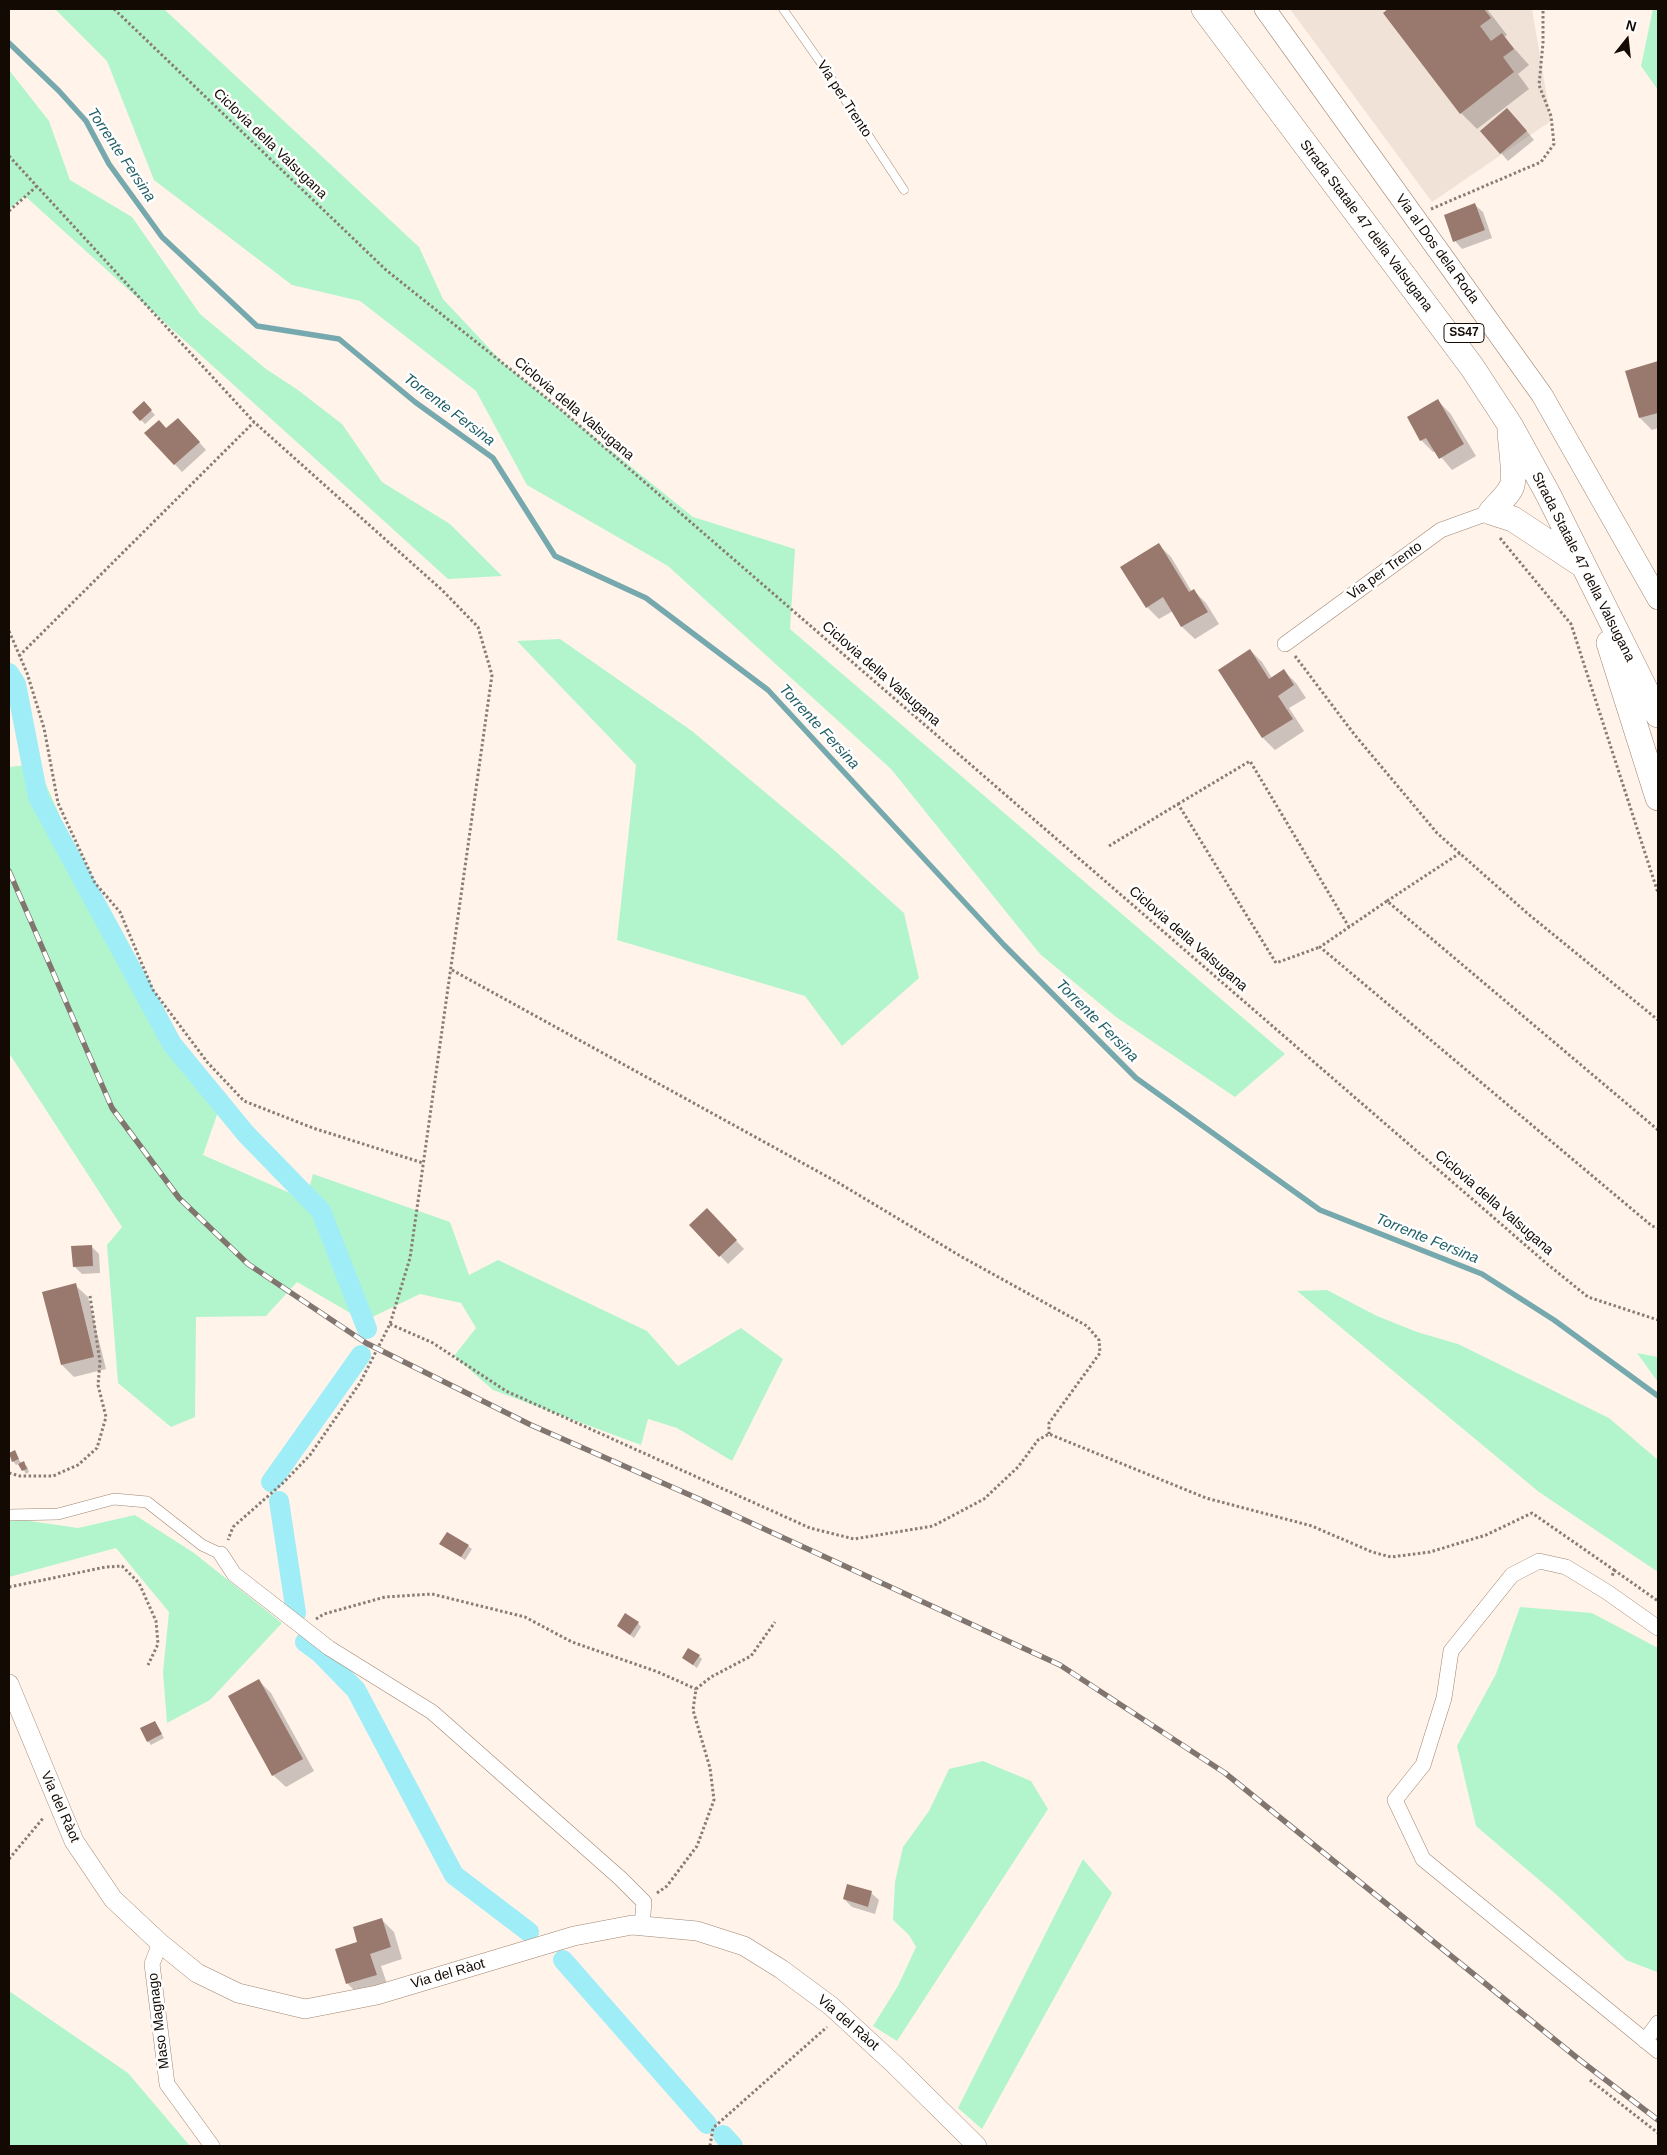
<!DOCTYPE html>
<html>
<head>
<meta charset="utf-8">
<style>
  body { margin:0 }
  #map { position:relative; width:1667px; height:2155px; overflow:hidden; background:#fff3ea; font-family:Arial,sans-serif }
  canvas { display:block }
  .frame { position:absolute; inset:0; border:10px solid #130a04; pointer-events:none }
  .north { position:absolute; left:1602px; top:15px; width:50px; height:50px; -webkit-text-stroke:4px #fff; paint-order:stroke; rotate:16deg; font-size:14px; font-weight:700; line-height:20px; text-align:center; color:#130a04 }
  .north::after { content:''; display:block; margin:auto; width:18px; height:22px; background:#130a04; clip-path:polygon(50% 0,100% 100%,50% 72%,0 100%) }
</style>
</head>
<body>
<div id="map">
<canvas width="1667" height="2155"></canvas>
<div class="frame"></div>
<div class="north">N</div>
</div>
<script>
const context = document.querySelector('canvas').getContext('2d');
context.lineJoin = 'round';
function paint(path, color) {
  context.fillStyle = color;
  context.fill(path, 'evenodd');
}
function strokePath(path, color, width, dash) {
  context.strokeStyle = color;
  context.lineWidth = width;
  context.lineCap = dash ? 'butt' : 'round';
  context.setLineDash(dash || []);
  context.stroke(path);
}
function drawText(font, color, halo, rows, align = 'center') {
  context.font = font + ' Arial,sans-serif';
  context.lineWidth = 5;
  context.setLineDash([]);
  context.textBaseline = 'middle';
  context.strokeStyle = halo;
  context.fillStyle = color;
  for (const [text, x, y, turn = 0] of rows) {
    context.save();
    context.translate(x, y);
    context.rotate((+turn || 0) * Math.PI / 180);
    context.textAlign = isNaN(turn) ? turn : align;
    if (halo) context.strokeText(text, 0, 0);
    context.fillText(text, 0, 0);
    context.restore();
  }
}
paint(new Path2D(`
  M1290 9H1532L1551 121 1432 202Z`), '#f1e2d7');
paint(new Path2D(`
  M55 9H164L419 247 443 299 503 363 693 517 795 549 790 629 1285 1054 1235 1097 1116 1017 1040 954 891 769 668 566 527 485 476 391 360 301 292 285 154 180 107 61Z
  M1653 9H1658V90L1641 66Z
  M9 70 49 121 70 180 132 217 200 314 266 369 298 390 342 424 382 482 450 524 502 576 448 579 25 196 9 209Z
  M560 639 692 731 834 850 904 913 919 978 842 1046 805 996 617 940 636 765 517 641Z
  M37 764 105 919 160 1036 219 1109 203 1155 306 1200 313 1174 450 1222 469 1275 498 1260 647 1331 678 1366 741 1328 783 1359 732 1461 677 1428 648 1419 641 1445 493 1390 454 1356 476 1328 461 1303 420 1294 364 1321 297 1282 266 1316 196 1317 195 1417 171 1427 118 1383 107 1245 122 1227 9 1053V767Z
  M1327 1290 1377 1316 1417 1332 1458 1344 1609 1418 1658 1460V1572L1539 1492 1297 1291Z
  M1637 1353 1658 1357V1382Z
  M135 1515 194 1553 282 1623 210 1700 167 1723 163 1672 169 1612 116 1548 9 1577V1518L78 1528Z
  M1520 1607 1592 1613 1658 1648 1657 1972 1626 1960 1558 1896 1476 1826 1457 1746 1496 1674Z
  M983 1761 1031 1781 1048 1809 897 2041 873 2026 898 1986 916 1947 909 1935 893 1920 895 1882 903 1847 929 1811 949 1769Z
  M1083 1859 1112 1893 982 2129 958 2108Z
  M9 1991 128 2073 190 2146H9Z`), '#b2f5cc');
paint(new Path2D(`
  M1390 9H1487L1507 35 1504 37 1529 65 1518 74 1529 89 1477 129 1461 113 1385 13Z
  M1515 117 1534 140 1508 161 1501 153Z
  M1475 205 1483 212 1492 238 1462 249 1455 241Z
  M1658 362V428L1652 430 1640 418 1626 372Z
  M1438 401 1450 413 1476 456 1452 470 1436 451 1433 452 1421 440Z
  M144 403 155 415 145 424 133 412Z
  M186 427 206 450 182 472 146 433Z
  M1159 545 1171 557 1192 592 1194 591 1206 603 1219 624 1195 639 1182 627 1173 611 1159 619 1147 607Z
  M1250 650 1262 662 1272 678 1284 671 1296 683 1306 698 1289 708 1304 731 1275 750 1263 738 1220 670Z
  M715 1218 744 1249 728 1264 691 1225Z
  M91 1246 99 1254 100 1273 82 1274 74 1266Z
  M75 1285 88 1297 106 1369 74 1377 62 1365Z
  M14 1452 22 1464 27 1466 29 1472 26 1474 20 1463 16 1465 13 1461 9 1454Z
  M441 1544 468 1546 472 1549 465 1560Z
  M638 1623 641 1627 634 1638 622 1629Z
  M699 1656 702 1659 697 1668 687 1661Z
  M259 1681 271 1693 314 1771 286 1787 273 1775Z
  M154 1722 164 1738 151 1745 148 1741Z
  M871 1893 879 1900 875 1914 852 1907 844 1899Z
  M382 1920 394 1932 402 1959 381 1966 388 1987 360 1996 348 1984 337 1950 359 1943Z`), '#0003');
strokePath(new Path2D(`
  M9 43 59 91 86 121 109 164 162 237 257 326 339 339 415 402 493 458 555 556 646 598 768 690 1004 945 1136 1078 1320 1210 1482 1274 1554 1320 1658 1396`), '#75a9ae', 5.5);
strokePath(new Path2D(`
  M9 673 16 684 38 797 172 1044 246 1134 321 1211 367 1329
  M271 1482 361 1355
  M279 1501 296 1613
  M305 1642 319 1652 356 1690 454 1875 529 1932
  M563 1960 707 2124
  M723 2135 733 2146`), '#9fedf7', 20);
paint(new Path2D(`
  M1388 9H1484L1491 18 1480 26 1491 41 1502 33 1514 49 1503 57 1514 72 1460 114 1383 13Z
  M1507 108 1527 131 1500 154 1480 131Z
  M1475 203 1485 230 1453 242 1444 215Z
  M1658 361V413L1639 418 1625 371Z
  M1438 399 1464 444 1439 459 1426 438 1420 441 1407 417Z
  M144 401 152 410 140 421 132 412Z
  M178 418 200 442 174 465 144 433 159 420 166 428Z
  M1159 543 1189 592 1194 589 1208 612 1181 627 1163 597 1146 608 1120 567Z
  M1250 649 1269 679 1284 669 1294 685 1278 696 1293 719 1262 738 1218 670Z
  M707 1208 737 1240 719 1257 689 1225Z
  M92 1245 93 1266 73 1267 71 1246Z
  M76 1283 94 1357 61 1365 42 1292Z
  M15 1450 19 1459 12 1462 9 1453Z
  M24 1461 27 1469 22 1471 18 1464Z
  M447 1532 469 1545 461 1557 439 1544Z
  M625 1613 639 1622 630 1635 617 1626Z
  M688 1648 700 1655 693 1665 682 1658Z
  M259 1679 303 1759 272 1776 228 1696Z
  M155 1721 162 1734 147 1742 140 1728Z
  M847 1884 872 1891 868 1907 843 1899Z
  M382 1918 391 1947 370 1954 377 1975 346 1984 335 1949 357 1942 353 1927Z`), '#99786d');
const service = new Path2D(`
  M783 9 823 66 904 190`);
const pedestrian = new Path2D(`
  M9 1515 58 1514 114 1499 147 1502 202 1545 221 1554`);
const minor = new Path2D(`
  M1285 644 1441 530 1491 512
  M221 1554 234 1574 329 1648 432 1712 620 1878 644 1902 642 1926
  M1658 1628 1607 1592 1566 1567 1539 1561 1512 1575 1451 1651 1444 1698 1423 1765 1395 1800 1423 1859 1658 2051
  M160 1943 152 1964 167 2084 212 2146
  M1645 2041 1658 2023`);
const tertiary = new Path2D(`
  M9 1684 74 1841 113 1899 160 1943 197 1973 238 1993 305 2009 377 1995 574 1936 632 1925 697 1931 744 1946 781 1969 831 2006 895 2065 977 2146`);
const secondary = new Path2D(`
  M1265 9 1542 395 1658 599`);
const trunk = new Path2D(`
  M1204 9 1472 367 1510 425 1548 494 1658 715
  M1510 433C1511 445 1516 480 1511 488 1507 496 1497 505 1491 512L1513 519 1581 564
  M1609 643 1658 798`);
strokePath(service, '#a08570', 9);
strokePath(pedestrian, '#a08570', 12);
strokePath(minor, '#a08570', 16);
strokePath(tertiary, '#a08570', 20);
strokePath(secondary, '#a08570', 22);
strokePath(trunk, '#a08570', 26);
strokePath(new Path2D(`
  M114 9 386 270 559 408 1546 1263 1588 1297 1658 1320
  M9 156 254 422 442 590 478 627 492 675 410 1258 390 1324 360 1383 310 1455 284 1482 233 1527 228 1540
  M1431 209 1541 162 1554 144 1551 116 1539 85 1543 43V9
  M9 211 37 186
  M1500 538 1571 624 1658 893
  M9 631 27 673 44 728 58 803 95 883 120 912 153 990 208 1063 244 1101 313 1128 423 1163
  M19 656 254 422
  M1295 656 1354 734 1437 833 1527 913 1658 1020
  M1178 804 1250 761 1349 927
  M1109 846 1178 804 1276 963 1320 947
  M1387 901 1460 853
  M452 970 837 1182 962 1257 1087 1326 1099 1340 1100 1353 1049 1423V1434
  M1658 1130 1387 901 1320 947 1652 1226 1658 1228
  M390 1324 433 1343 506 1391 810 1528 854 1539 933 1526 984 1499 1018 1467 1038 1440 1049 1434 1206 1498 1312 1526 1372 1552 1391 1557 1430 1552 1486 1535 1532 1513 1614 1570 1612 1577
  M9 1473 20 1476H53L78 1465 97 1448 106 1417 98 1385 100 1362 90 1296
  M1614 1570 1658 1601
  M9 1587 106 1567 122 1566 139 1583 156 1621 158 1644 148 1665
  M316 1619 324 1614 385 1597 432 1594 525 1617 572 1642 658 1672 696 1689
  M9 1859 44 1817
  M657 1893 667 1886 697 1846 714 1800 710 1768 693 1710 696 1689 711 1677 751 1656 775 1622
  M1590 2080 1658 2133
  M710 2146 713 2128 827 2027`), '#877d75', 3, [2.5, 2.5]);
strokePath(service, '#fff', 8);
strokePath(pedestrian, '#fff', 11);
strokePath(minor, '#fff', 15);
strokePath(tertiary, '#fff', 19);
strokePath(secondary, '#fff', 21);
strokePath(trunk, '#fff', 25);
const rail = new Path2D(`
  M9 871 112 1108 179 1198 248 1264 366 1343 531 1425 699 1499 1060 1665 1225 1773 1581 2061 1658 2120`);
strokePath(rail, '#81766f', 5.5);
strokePath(rail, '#fff', 4, [11]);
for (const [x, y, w] of [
  [1464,333,40]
]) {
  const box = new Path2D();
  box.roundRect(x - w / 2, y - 9.5, w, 19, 4);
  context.fillStyle = '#fff';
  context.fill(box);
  strokePath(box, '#130a04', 1);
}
drawText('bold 12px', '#130a04', null, [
  ["SS47",1464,333]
]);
drawText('14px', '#130a04', '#fff', [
  ["Via per Trento",844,99,57],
  ["Ciclovia della Valsugana",270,144,44],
  ["Strada Statale 47 della Valsugana",1366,226,53],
  ["Via al Dos dela Roda",1437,249,54],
  ["Ciclovia della Valsugana",574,409,40],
  ["Strada Statale 47 della Valsugana",1583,567,63],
  ["Via per Trento",1385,571,-36],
  ["Ciclovia della Valsugana",881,674,41],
  ["Ciclovia della Valsugana",1188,939,41],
  ["Ciclovia della Valsugana",1494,1203,41],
  ["Via del Ràot",60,1807,66],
  ["Via del Ràot",448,1974,-16],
  ["Maso Magnago",159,2021,-97],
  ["Via del Ràot",848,2023,41]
]);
drawText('italic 15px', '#1f5e65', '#fff', [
  ["Torrente Fersina",121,155,56],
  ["Torrente Fersina",449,410,37],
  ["Torrente Fersina",819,727,47],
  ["Torrente Fersina",1097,1021,45],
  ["Torrente Fersina",1427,1239,22]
]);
</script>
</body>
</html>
